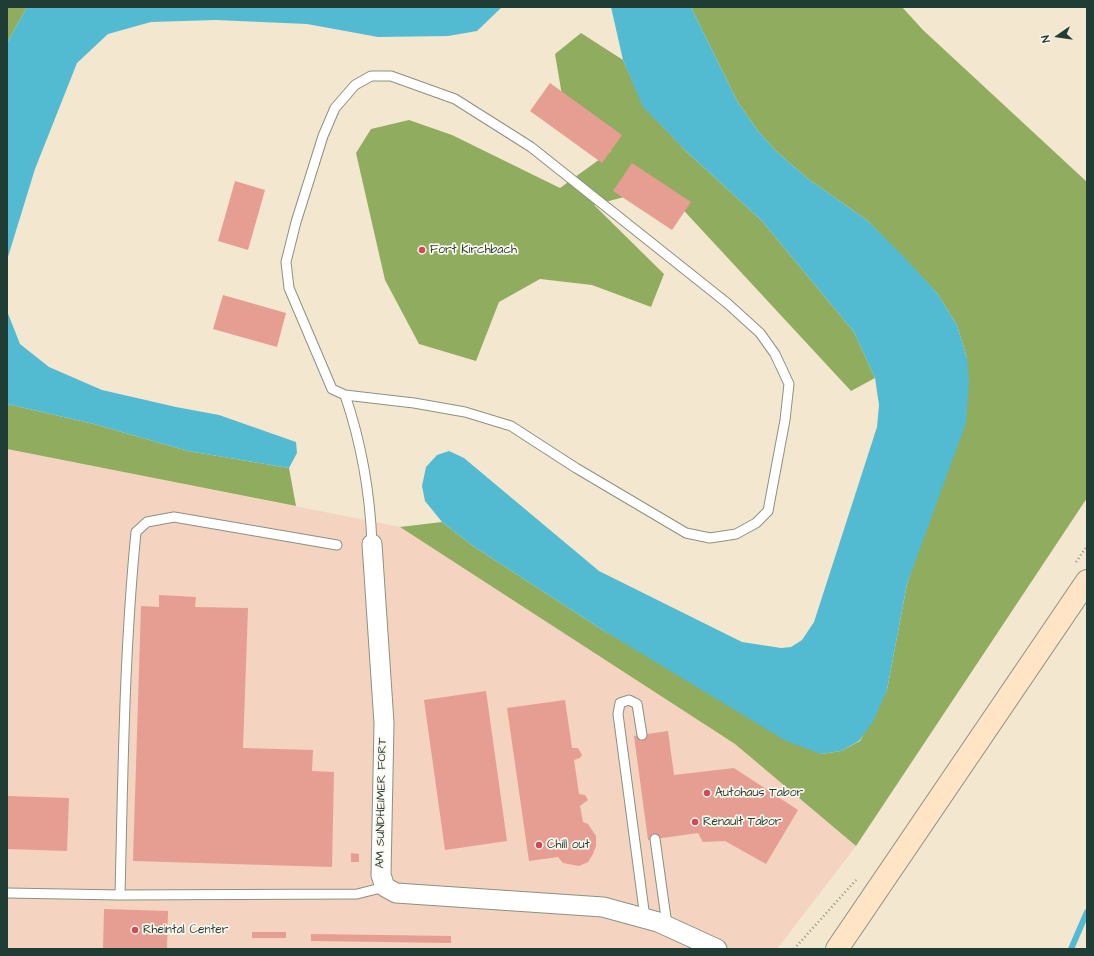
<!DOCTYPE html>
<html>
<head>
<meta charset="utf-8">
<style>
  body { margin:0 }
  #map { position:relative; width:1094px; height:956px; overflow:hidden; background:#f4e7cf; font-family:"Architects Daughter",sans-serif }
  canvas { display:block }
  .frame { position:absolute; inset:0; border:8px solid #1f3d34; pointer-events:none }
  .north { position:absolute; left:1038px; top:16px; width:40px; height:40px; -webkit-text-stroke:3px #fbf7ec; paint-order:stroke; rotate:257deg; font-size:11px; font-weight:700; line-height:16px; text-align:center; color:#1f3d34 }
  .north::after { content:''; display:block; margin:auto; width:14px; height:18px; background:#1f3d34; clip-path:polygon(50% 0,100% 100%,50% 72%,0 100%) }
</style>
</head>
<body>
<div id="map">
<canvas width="1094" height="956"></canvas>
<div class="frame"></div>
<div class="north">N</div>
</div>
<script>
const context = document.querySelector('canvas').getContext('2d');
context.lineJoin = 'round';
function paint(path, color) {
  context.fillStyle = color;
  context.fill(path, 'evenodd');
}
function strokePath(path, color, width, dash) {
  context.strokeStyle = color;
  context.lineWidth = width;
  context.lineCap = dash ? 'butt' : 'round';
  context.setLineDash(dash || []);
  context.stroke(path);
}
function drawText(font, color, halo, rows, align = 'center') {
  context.font = font + ' "Architects Daughter",sans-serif';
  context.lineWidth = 3.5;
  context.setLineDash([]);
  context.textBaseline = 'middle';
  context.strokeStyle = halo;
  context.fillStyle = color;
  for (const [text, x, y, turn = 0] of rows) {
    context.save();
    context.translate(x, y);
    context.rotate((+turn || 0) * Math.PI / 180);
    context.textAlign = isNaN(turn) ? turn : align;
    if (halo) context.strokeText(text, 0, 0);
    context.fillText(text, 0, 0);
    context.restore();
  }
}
paint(new Path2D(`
  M7 449 400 527 735 744 856 846 777 949H7Z`), '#f4d3c0');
paint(new Path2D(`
  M7 7H27L7 43Z
  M691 7H902L923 30 1087 182V498L856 846 735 744 400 527 442 522 473 546 601 629 821 754 841 751 860 741 887 690 907 584 920 546 967 358 957 325 937 293 868 221 807 178 776 151 758 131 737 101Z
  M581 33 623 60 644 107 688 153 762 221 854 332 875 378 851 391 662 187 594 205 664 274 651 307 592 285 540 279 499 302 476 361 419 344 385 280 356 153 371 129 409 120 452 135 560 188 611 151 564 107 555 54Z
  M7 404 94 424 188 451 289 468 296 506 7 449Z`), '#90ac5e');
paint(new Path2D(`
  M27 7H502L477 31 448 36 378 37 307 24 216 20 151 22 108 34 77 63 35 169 7 260V43Z
  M611 7H691L737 101 758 131 776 151 807 178 868 221 906 259 937 293 957 325 967 358 969 382 966 423 907 584 887 690 873 722 859 741 841 751 821 754 786 741 601 629 473 546 442 522 425 501 422 486 426 467 437 455 449 451 464 458 599 571 742 642 781 648 791 647 802 640 814 622 877 427 879 405 875 378 854 332 762 221 688 153 643 107 623 60Z
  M7 311 20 344 49 367 102 390 176 407 219 415 296 442 297 453 289 468 188 451 94 424 7 404Z`), '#53bbd1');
strokePath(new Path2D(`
  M1071 949 1087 912`), '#53bbd1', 6);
paint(new Path2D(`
  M550 83 622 135 602 163 530 111Z
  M632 163 691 202 672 230 613 191Z
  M235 181 265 190 248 250 218 241Z
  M223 295 286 313 277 347 213 329Z
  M159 595 196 597 195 607 248 608 243 748 313 750 312 771 334 772 332 867 133 861 141 606 159 607Z
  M486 691 507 841 445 850 424 700Z
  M565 700 572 748H578L582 755 580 758 574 760 579 794 585 795 588 800 580 806 583 822 588 824 596 836V846L593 854 588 862 579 866 563 863 558 857 529 861 507 708Z
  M668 731 674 775 734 768 798 810 766 864 725 841 703 842 698 833 648 840 634 736Z
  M7 796 69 798 67 851 7 849Z
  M351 853 359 854V862H351Z
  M104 909 168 911 167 949H103Z
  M252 932H286V938H252Z
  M311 934 451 936V943L311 941Z`), '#e59e91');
const lane = new Path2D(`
  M345 395 414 403 465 412 511 426 576 468 686 533 710 538 736 534 756 523 768 511 785 420 789 384 775 354 760 333 727 303 531 147 455 99 391 76H371L355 85 335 108 323 136 296 222 286 262 289 288 332 389 345 395C362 445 370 491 372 544
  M642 735 637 704 629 700 620 703 618 714 645 918
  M655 839 667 925
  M7 893 120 895 357 894 385 887
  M120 895C123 774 124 653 136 532L147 522 174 517 337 545`);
const street = new Path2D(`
  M372 544 384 723 381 875 385 887 396 893 603 907 658 922 717 949`);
const secondary = new Path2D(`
  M837 949 1087 581`);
strokePath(lane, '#8a9282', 11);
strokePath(street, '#8a9282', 21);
strokePath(secondary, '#8a9282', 24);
strokePath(new Path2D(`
  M1076 562 1087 546
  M794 949 856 880`), '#8a9282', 2.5, [1, 3]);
strokePath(lane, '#fff', 9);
strokePath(street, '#fff', 19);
strokePath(secondary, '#ffe4c6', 22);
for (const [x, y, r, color] of [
  [422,250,4,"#d1495b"],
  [707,793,4,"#d1495b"],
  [695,822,4,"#d1495b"],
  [539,845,4,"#d1495b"],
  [135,930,4,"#d1495b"]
]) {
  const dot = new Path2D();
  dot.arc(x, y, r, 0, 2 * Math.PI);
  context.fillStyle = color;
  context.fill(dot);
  strokePath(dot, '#fbf7ec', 1.5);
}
drawText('12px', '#1f3d34', '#fbf7ec', [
  ["Fort Kirchbach",430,250],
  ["Autohaus Tabor",715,793],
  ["Renault Tabor",703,822],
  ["Chill out",547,845],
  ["Rheintal Center",143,930]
], 'left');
drawText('12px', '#1f3d34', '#fbf7ec', [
  ["AM SUNDHEIMER FORT",382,803,-89]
]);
</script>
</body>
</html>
